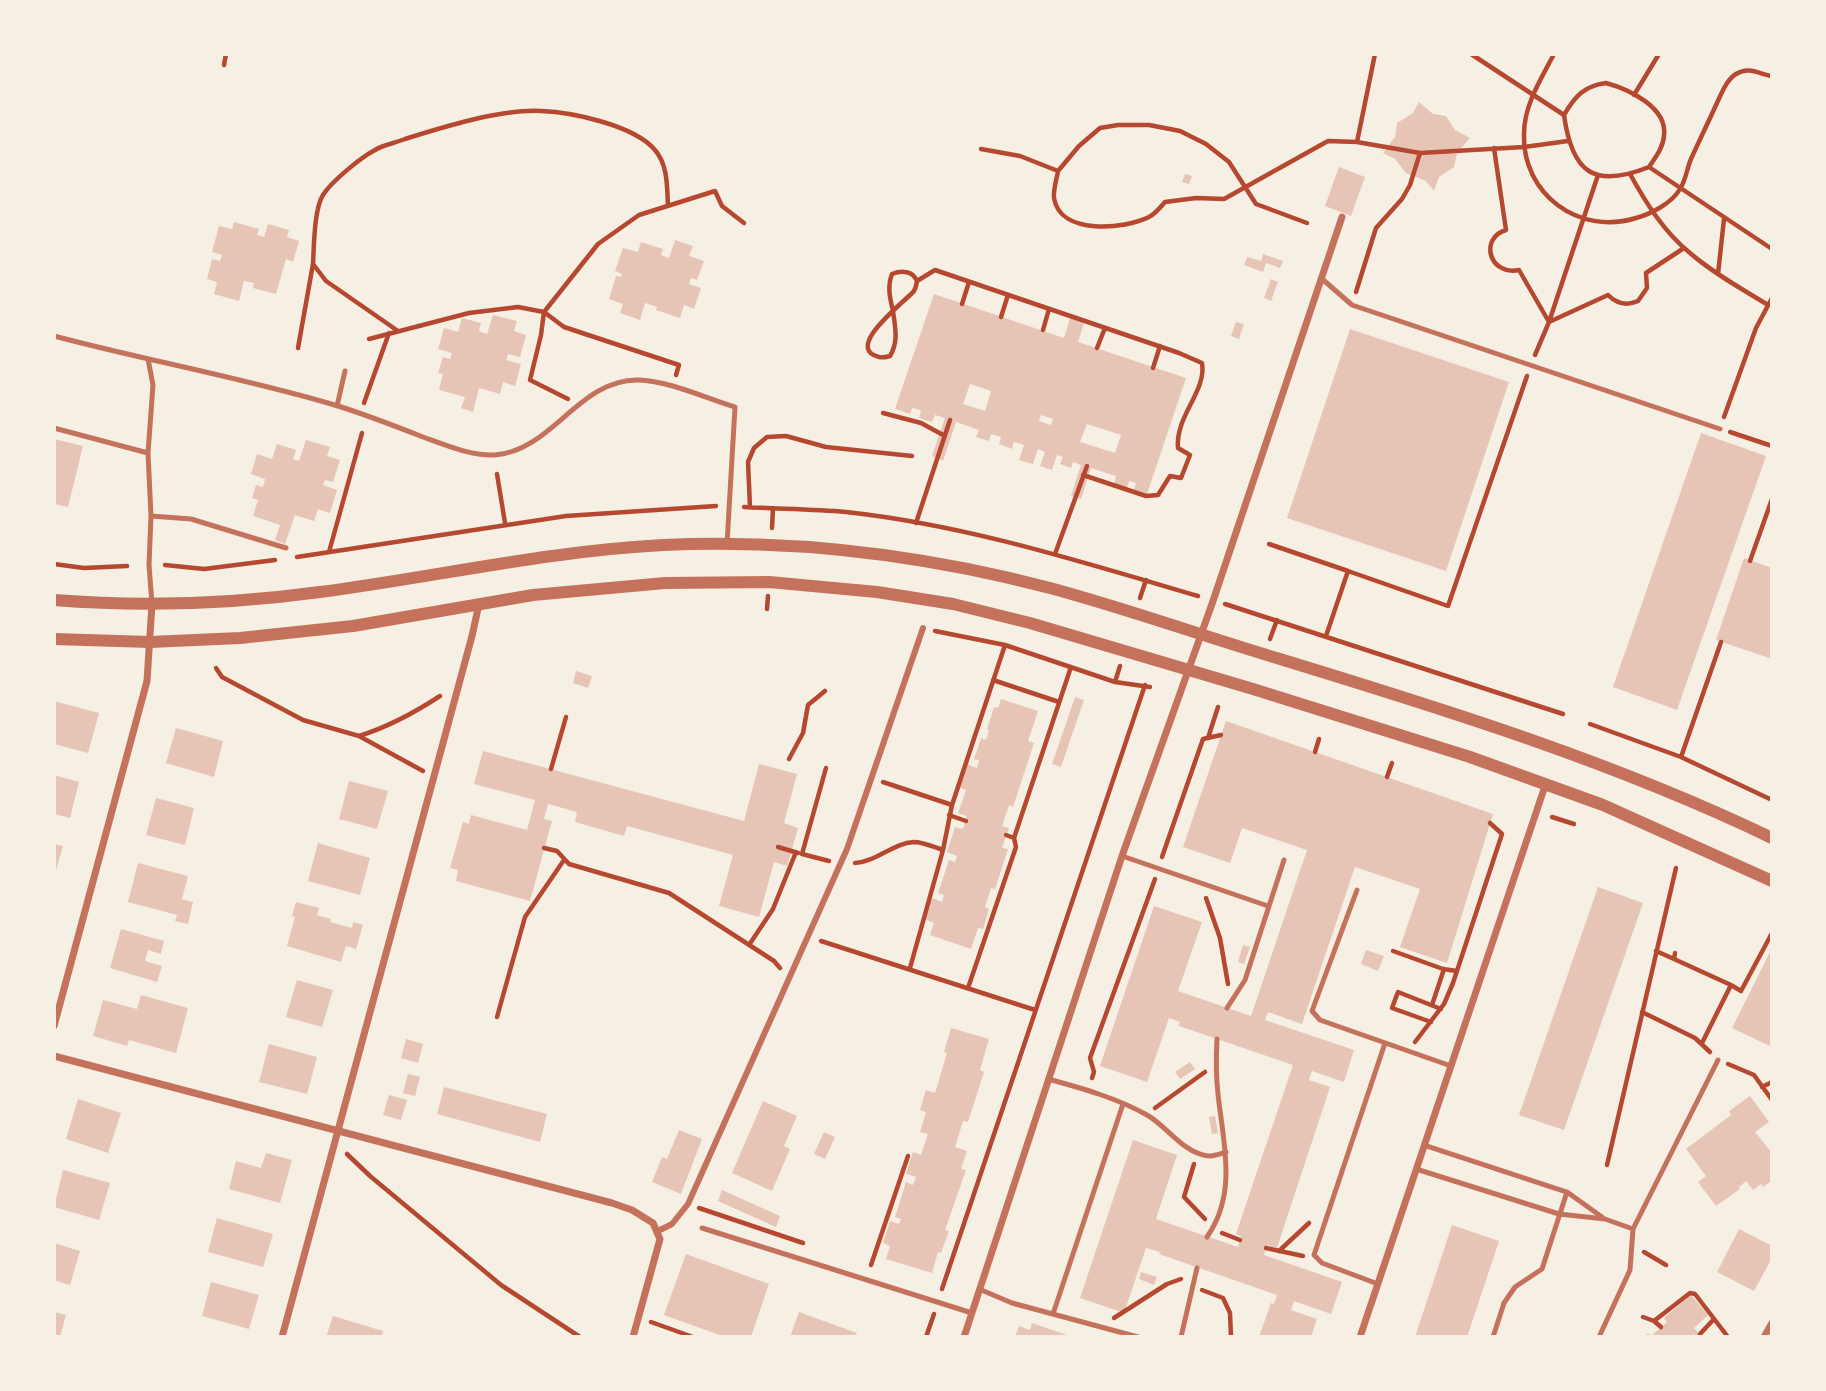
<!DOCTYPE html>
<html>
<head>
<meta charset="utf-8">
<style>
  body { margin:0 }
  #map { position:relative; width:1826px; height:1391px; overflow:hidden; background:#f6efe4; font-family:"DM Sans",sans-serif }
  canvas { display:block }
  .frame { position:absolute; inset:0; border:56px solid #f6efe4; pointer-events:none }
</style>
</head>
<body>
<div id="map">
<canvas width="1826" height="1391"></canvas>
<div class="frame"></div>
</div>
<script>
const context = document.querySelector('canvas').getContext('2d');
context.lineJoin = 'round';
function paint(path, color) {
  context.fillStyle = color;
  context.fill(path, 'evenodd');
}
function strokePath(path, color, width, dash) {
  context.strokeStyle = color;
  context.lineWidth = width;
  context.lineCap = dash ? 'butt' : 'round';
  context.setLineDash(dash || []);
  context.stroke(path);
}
paint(new Path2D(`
  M1419 102 1433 114 1446 116 1455 130 1470 138 1457 153 1454 167 1439 177 1434 191 1426 181 1406 173 1395 159 1383 153 1395 137 1397 123 1413 113Z
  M1339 167 1365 177 1351 216 1325 206Z
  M1185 174 1192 176 1189 184 1182 182Z
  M234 222 259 229 257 235 264 237 268 224 289 230 287 237 299 241 293 262 286 259 276 294 253 288 254 283 244 281 239 301 214 294 217 282 207 279 212 259 220 261 222 255 212 252 219 226 232 229Z
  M675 240 693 246 689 256 704 261 697 280 691 278 689 284 701 288 694 309 684 305 680 318 656 310 657 307 645 303 640 320 620 313 623 304 609 299 616 276 621 277 622 274 615 271 623 248 638 252 641 242 663 249 661 255 669 258Z
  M1263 254 1283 261 1280 268 1266 263 1263 272 1244 265 1247 257 1261 261Z
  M1271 279 1278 282 1271 301 1264 298Z
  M934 294 1064 338 1070 318 1084 323 1078 342 1186 378 1147 494 1134 490 1136 483 1129 481 1127 488 1114 484 1116 476 1091 468 1081 499 1071 496 1081 465 1073 462 1071 468 1060 464 1063 457 1057 455 1052 470 1040 466 1045 452 1038 449 1033 464 1019 460 1024 445 1014 442 1012 449 999 444 1001 437 991 434 989 441 976 437 979 430 956 422 943 461 932 456 945 418 935 415 932 422 919 418 921 410 912 408 910 414 895 409ZM970 384 991 391 985 411 963 404ZM1041 415 1053 419 1051 425 1039 421ZM1087 424 1121 435 1115 453 1080 442Z
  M493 315 517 321 514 331 526 335 520 357 508 354 506 360 521 364 515 386 503 382 500 394 479 388 473 412 461 408 465 397 439 390 443 374 438 373 443 357 450 359 452 353 438 349 444 328 458 332 462 318 481 323 479 331 487 334Z
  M1236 322 1244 324 1239 339 1231 336Z
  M1350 329 1509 382 1446 571 1287 518Z
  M1701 433 1766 456 1677 710 1613 687Z
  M54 439 83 446 68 507 54 504Z
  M306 440 330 447 327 456 340 460 333 482 325 480 323 485 337 490 330 513 318 509 314 521 295 515 285 544 275 540 280 525 253 516 258 500 252 498 256 485 263 487 265 479 251 474 257 454 272 459 277 444 296 450 293 459 299 461Z
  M1744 558 1772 568V659L1716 640Z
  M576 671 592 676 588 688 573 683Z
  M1075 697 1084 700 1061 767 1052 764Z
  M1001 699 1038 711 1028 741 1034 743 1013 807 1009 805 1002 826 1009 828 1002 848 1008 849 995 889 991 888 985 907 989 909 983 929 978 928 971 949 930 935 934 923 925 919 932 898 942 902 944 895 938 893 949 860 955 862 957 856 947 852 955 827 963 829 967 816 958 813 966 790 958 787 966 764 977 768 979 760 974 759 981 738 986 740 989 730 987 729 994 707 998 708Z
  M54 701 99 713 88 753 54 744Z
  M1226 721 1493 814 1447 963 1400 947 1420 889 1355 867 1302 1024 1268 1012 1265 1020 1354 1050 1344 1082 1312 1071 1309 1080 1330 1087 1277 1248 1267 1245 1264 1255 1342 1282 1331 1314 1294 1301 1291 1310 1317 1319 1311 1337H1259L1271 1303 1274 1304 1277 1295 1159 1254 1160 1252 1146 1248 1124 1313 1080 1298 1133 1140 1177 1155 1156 1219 1238 1247 1241 1236 1236 1234 1293 1065 1179 1026 1180 1022 1169 1018 1147 1082 1100 1066 1154 906 1202 922 1178 991 1251 1016 1307 850 1242 828 1230 863 1183 847Z
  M176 728 223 741 214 777 166 763Z
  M483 751 744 821 759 764 797 774 784 823 798 828 787 866 774 862 759 917 719 906 733 855 627 826 624 836 575 822 577 812 548 804 544 819 552 821 530 901 456 881 458 870 450 868 463 822 469 824 471 815 527 830 535 800 474 784Z
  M54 775 79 782 70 818 54 814Z
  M349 781 388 791 377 829 339 819Z
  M156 798 194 808 185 845 146 835Z
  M318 843 370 858 360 895 308 881Z
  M54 844 63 846 55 874H54Z
  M138 863 188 876 182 899 193 902 188 924 175 921 177 915 128 902Z
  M1598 887 1643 903 1564 1130 1519 1115Z
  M296 902 319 908 317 915 331 919 330 922 352 928 353 922 363 925 356 949 346 946 341 962 287 946 295 917 292 916Z
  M121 929 164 941 161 954 148 950 145 961 162 966 157 982 110 968Z
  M1243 945 1250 947 1244 964 1238 962Z
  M1772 948V1047L1732 1028Z
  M1366 950 1384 956 1378 971 1361 964Z
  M297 980 333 990 322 1027 286 1017Z
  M141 995 188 1008 176 1053 129 1040 127 1046 93 1036 103 1000 137 1009Z
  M951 1028 989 1039 980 1070 984 1072 968 1122 963 1121 955 1147 967 1151 961 1169 966 1170 945 1230 949 1231 941 1253 938 1252 932 1273 886 1259 890 1246 883 1243 890 1221 899 1224 901 1219 895 1217 906 1182 913 1185 916 1177 906 1174 913 1152 921 1155 928 1134 920 1132 926 1112 920 1110 926 1090 935 1093 947 1053 944 1052Z
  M406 1039 423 1044 418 1063 401 1058Z
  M269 1044 317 1057 307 1094 259 1082Z
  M1190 1062 1195 1069 1180 1079 1175 1072Z
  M408 1074 420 1077 415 1096 403 1093Z
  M444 1087 547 1114 540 1142 437 1114Z
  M389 1095 407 1100 401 1120 383 1115Z
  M1750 1096 1769 1122 1755 1132 1772 1153V1184L1770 1182 1763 1187 1761 1184 1753 1190 1746 1181 1739 1187 1740 1189 1716 1206 1698 1182 1706 1176 1686 1149 1731 1115 1729 1111Z
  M78 1099 121 1113 108 1153 66 1139Z
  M763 1101 797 1116 784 1146 790 1149 772 1191 732 1173Z
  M1215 1116 1218 1133 1212 1134 1209 1117Z
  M679 1130 702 1139 681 1194 652 1182 662 1157 667 1159Z
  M824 1132 835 1137 825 1159 814 1154Z
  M266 1153 292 1160 280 1203 229 1189 236 1161 261 1168Z
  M63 1170 110 1183 99 1220 54 1207Z
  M722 1190 780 1216 776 1227 718 1201Z
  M217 1218 273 1234 263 1267 208 1252Z
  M1452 1225 1499 1241 1467 1337H1415Z
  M1739 1229 1772 1246V1258L1754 1291 1717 1272Z
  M54 1243 80 1251 70 1285 54 1280Z
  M686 1254 769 1284 751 1337H725L664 1315Z
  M1141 1272 1157 1277 1154 1285 1139 1279Z
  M211 1282 259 1295 249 1329 202 1316Z
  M1691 1295 1708 1315 1694 1328 1702 1337H1644L1648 1333 1651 1336 1667 1322 1664 1318Z
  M54 1312 66 1315 60 1337H54Z
  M799 1312 857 1333 855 1337H790Z
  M333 1316 383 1331 382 1337H326Z
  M1032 1323 1070 1336V1337H1015L1019 1326 1030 1330Z`), '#e6c5b7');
strokePath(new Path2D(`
  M1471 54 1564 115
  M1554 54C1541 79 1524 105 1524 134 1522 194 1579 236 1636 218 1651 214 1672 203 1680 189 1686 180 1687 168 1691 159 1699 141 1708 123 1716 105 1721 95 1726 80 1736 74 1749 66 1759 74 1772 76
  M224 65 226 54
  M1606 83C1628 89 1668 107 1664 136 1663 148 1655 158 1649 167 1594 189 1572 173 1564 115 1575 96 1584 86 1606 83Z
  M1634 95 1659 54
  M1357 142 1375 54
  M1494 148 1506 230C1479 238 1489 276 1519 270L1549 322 1535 355
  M981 149 1020 156 1058 171 1079 146 1100 128 1118 125H1149L1180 131 1206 144 1229 162 1256 204 1307 223
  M1649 167 1772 249
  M1058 171C1057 178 1053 190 1054 198 1060 236 1125 229 1149 217 1155 214 1160 208 1165 202L1196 198 1224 199 1328 141 1357 142 1420 153 1524 147 1568 141
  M1630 174C1646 203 1664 232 1690 253 1713 273 1742 289 1768 305
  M1598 175 1549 322 1608 295C1617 304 1627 306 1638 301L1647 288 1646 273 1684 248
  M1718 274 1724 219
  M917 281 935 270 1179 353 1202 363C1207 391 1175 416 1178 448L1190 455 1181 478 1170 476 1158 495 1146 496 1083 475
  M1356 292 1376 228 1402 199 1410 185 1420 153
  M962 304 969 282
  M893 311C890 298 887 287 892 274 902 270 913 271 917 281 916 285 916 288 914 291 907 300 842 348 879 357 884 358 886 357 890 356 899 341 895 327 893 311
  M1001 317 1008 295
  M1043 330 1049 309
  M398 331 326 281 313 264C314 247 314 209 323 195 331 182 360 158 375 150 383 145 395 143 405 139 443 127 501 109 541 111 571 112 634 125 655 150 668 165 667 187 668 206
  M369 339 469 313 518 307 544 312 564 327 679 365 676 375
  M298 348 313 264
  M1097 348 1105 328
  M1153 368 1160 346
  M568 399 530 380 541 335 544 312 598 244 639 215 715 191 722 206 744 223
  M364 403 389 333
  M883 413 921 423 945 436
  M1724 417 1756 328 1772 298
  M1730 432 1772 446
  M497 474 505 523
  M744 507C778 509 812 509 846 512 966 525 1082 562 1198 596
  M750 507 748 462 754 448 767 437 786 436 826 447 912 456
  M916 523 950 420
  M772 528 773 508
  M1269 544 1348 571 1326 636
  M329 552 362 433
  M1055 554 1087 466
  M297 557 566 516 716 506
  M1750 561 1772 499
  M54 564 84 568 127 566
  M165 565 204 569 275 560
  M1348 571 1448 606 1527 376
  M1140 598 1146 580
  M1225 604 1563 714
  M767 609 768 596
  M935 631 1005 645 1115 682 1150 687
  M1270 639 1277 620
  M216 668 222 677 303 720 359 736 423 771
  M993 680 1059 702
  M1115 682 1120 666
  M1590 724 1681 757 1772 800
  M359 736C388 727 414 713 440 696
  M1208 738 1218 707
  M1315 752 1319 739
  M1681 757 1721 642
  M789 759 803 733 808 705 825 691
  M826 768 802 854 829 861
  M551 769 566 717
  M1387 777 1392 763
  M883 782 952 805 1005 645
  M949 815 966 821
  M1552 817 1574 824
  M1006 835 1014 838
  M778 847 798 853
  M544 848 557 851 569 864 669 893 774 961 780 968
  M1162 857 1203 739 1221 735
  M855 863C876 862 893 843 914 842 923 842 934 847 943 850
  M1206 898 1220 938 1228 984
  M821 941 1035 1010
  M749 945 773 909 796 852
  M1393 951 1443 969 1457 971
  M1656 951 1674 959 1675 953
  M1674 959 1731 985 1702 1043
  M910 968 943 850 952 805
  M1731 985 1741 991 1772 933
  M968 988 1016 847 1014 838 1071 667
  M1432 1005 1444 969
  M1642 1012 1695 1038 1710 1052
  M497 1017 525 917 564 860
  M1431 1022 1392 1008 1398 992 1441 1009
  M1415 1042 1444 1004 1453 983 1502 834 1490 823
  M1728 1064 1754 1075 1772 1100
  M1092 1078 1094 1072 1090 1058 1155 879
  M1762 1087 1772 1082
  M1155 1108 1205 1072
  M347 1154 370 1176 501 1285 580 1337
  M1194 1164 1184 1197 1205 1219
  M1607 1165 1676 868
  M699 1208 803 1243
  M1222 1233 1240 1240
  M1266 1248 1303 1256
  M1279 1251 1309 1223
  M1644 1252 1666 1265
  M871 1265 908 1156
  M942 1289 1145 685
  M1202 1290 1223 1298 1230 1313 1231 1337
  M1643 1317 1654 1321 1690 1293 1695 1294 1728 1337
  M1114 1318 1167 1284 1181 1279
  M1654 1321 1661 1327
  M651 1322 693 1337
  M1700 1334 1714 1319
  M926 1337 934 1314`), '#b5482f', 4.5);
strokePath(new Path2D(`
  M1321 278 1352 305 1720 429
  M54 336C148 361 245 378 338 406 367 415 395 426 423 437 445 445 471 456 495 455 552 451 579 379 638 380 670 381 705 398 735 407L727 544
  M148 359 153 385 148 453 151 516 149 565 152 604
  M337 406 345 371
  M54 428 148 453
  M151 516 191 519 286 548
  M1122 856 1268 906
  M1357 890 1312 1011 1320 1020 1451 1066
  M1227 1008 1245 980 1284 860
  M1048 1079C1081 1088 1117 1098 1147 1115 1166 1126 1179 1147 1200 1154 1209 1158 1217 1155 1226 1152
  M1424 1145 1567 1192 1602 1217
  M1416 1169 1559 1214 1605 1219 1633 1229
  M702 1228 972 1313
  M1207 1237C1238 1193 1223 1142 1218 1094 1216 1076 1216 1057 1217 1039
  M1378 1284 1322 1263 1314 1255 1385 1043
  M979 1289 1012 1303 1138 1337
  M1053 1314 1123 1104
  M1181 1337 1197 1268
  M1493 1337 1504 1303 1515 1287 1542 1269 1567 1192
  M1599 1337 1630 1270 1633 1229 1718 1060`), '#c5725c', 5);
strokePath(new Path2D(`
  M658 1231 672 1224 688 1204 847 849 923 628`), '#c5725c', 6);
strokePath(new Path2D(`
  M54 1026 147 681 152 604
  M54 1056 612 1203 632 1210 653 1223 660 1239 633 1337
  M282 1337 472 636 479 604
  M964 1337 1122 856 1213 601 1342 217
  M1360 1337 1546 783
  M1764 1337 1772 1323`), '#c5725c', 7);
strokePath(new Path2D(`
  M54 600C143 607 232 604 320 592 435 577 547 551 663 545 794 539 924 555 1050 588 1128 609 1203 636 1280 659 1447 710 1614 762 1772 838
  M54 639 150 642 240 638 353 626 533 595 665 583 769 582 877 592 953 604 1030 623 1253 689 1470 757 1603 805 1772 881`), '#c5725c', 12);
</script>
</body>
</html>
